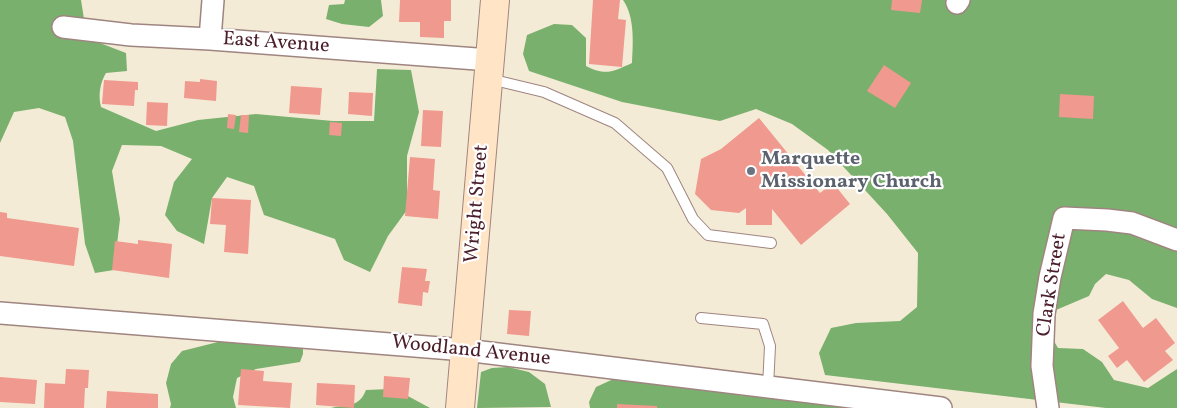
<!DOCTYPE html>
<html>
<head>
<meta charset="utf-8">
<style>
  body { margin:0 }
  canvas { display:block; background:#f4ebd6 }
</style>
</head>
<body>
<canvas width="1177" height="408"></canvas>
<script>
const context = document.querySelector('canvas').getContext('2d');
context.lineJoin = 'round';
function paint(path, color) {
  context.fillStyle = color;
  context.fill(path, 'evenodd');
}
function strokePath(path, color, width, dash) {
  context.strokeStyle = color;
  context.lineWidth = width;
  context.lineCap = dash ? 'butt' : 'round';
  context.setLineDash(dash || []);
  context.stroke(path);
}
function drawText(font, color, halo, rows, align = 'center') {
  context.font = font + ' Vollkorn,serif';
  context.lineWidth = 4.5;
  context.setLineDash([]);
  context.textBaseline = 'middle';
  context.strokeStyle = halo;
  context.fillStyle = color;
  for (const [text, x, y, turn = 0] of rows) {
    context.save();
    context.translate(x, y);
    context.rotate((+turn || 0) * Math.PI / 180);
    context.textAlign = isNaN(turn) ? turn : align;
    if (halo) context.strokeText(text, 0, 0);
    context.fillText(text, 0, 0);
    context.restore();
  }
}
paint(new Path2D(`
  M0 0H81L87 38 126 53 127 71 106 73C100 83 98 95 101 107L156 131 198 120 256 114 333 121H374L377 69 411 70 419 112 407 156V210L388 236 370 272 344 260 335 239 264 215 254 186 227 177 212 198 204 244 177 231 165 215 174 182 192 159 161 146 122 145 112 171 120 219 114 270 95 273 85 244 73 141 65 117 39 108 14 112 0 143Z
  M345 0H381L383 16 369 27 342 24 326 19 329 5 344 4Z
  M623 0H1177V308L1152 299 1129 280 1106 274 1095 284 1089 296 1056 310 1051 336 1058 348 1083 349 1102 362 1114 380 1148 388 1177 369V408H1106L825 375 819 353 831 328 856 323 900 321 917 307 918 253 887 214 828 150 792 124 756 109 720 121 622 102 529 71 523 54 527 35 554 24 572 25 586 38V66C606 76 612 72 632 63 633 43 635 17 623 0Z
  M222 341 303 347V354L300 362 256 369 237 378 233 397 236 408H170L171 404 166 383 171 364 182 351Z
  M508 367 529 372 545 384 551 407 477 408 481 372 492 368Z
  M620 376 688 381 738 395 859 408H590L589 402 596 387Z
  M390 389 406 395 430 408H331C348 404 359 408 366 390Z`), '#7ab06d');
paint(new Path2D(`
  M400 0H451V21H444V38L420 37V22H399Z
  M593 0H620L618 19 626 20 622 67 589 64Z
  M892 0H922L920 13 891 10Z
  M884 65 911 83 895 108 867 91Z
  M200 79 217 81 216 101 184 98 185 81 200 82Z
  M104 80 138 82V90H135L134 106 102 104Z
  M291 86 322 88 320 115 289 113Z
  M349 92 373 93 372 116 348 114Z
  M1060 94 1094 96 1093 119 1059 117Z
  M147 102 168 103 167 126 146 125Z
  M423 110 443 111 441 147 421 146Z
  M228 114 236 115 234 129 227 128Z
  M241 115H249L248 133 239 132Z
  M759 118 820 193 833 183 850 204 801 245 772 209V225H746V208L739 213 711 210 695 194 701 159 721 149Z
  M330 122 342 123 341 136 329 135Z
  M410 157 435 159 433 190 440 191 438 219 405 216Z
  M212 198 251 200 248 254 224 252 226 225 210 224Z
  M0 212 7 213V218L79 228 74 266 0 256Z
  M138 240 172 244 169 278 112 270 115 241 138 244Z
  M402 267 427 269 425 281H430L428 293 423 292 422 306 398 303Z
  M1123 301 1143 328 1156 318 1175 343 1165 351 1173 360 1144 382 1127 360 1117 368 1108 356 1119 348 1098 320Z
  M509 310 531 311 529 336 507 334Z
  M66 369 89 370 88 388H85L84 408H44L45 383 65 384Z
  M241 369 264 371 263 381 292 383 290 408 238 405Z
  M384 376 410 378 408 399 383 397Z
  M0 377 37 380 35 404 0 402Z
  M317 383 355 385 354 408 316 405Z
  M107 391 158 394V408H106Z
  M617 404 657 406V408H617Z`), '#f0998f');
const lane = new Path2D(`
  M490 79 544 92 615 123 667 168 693 219 708 235 771 243
  M701 318 763 324 770 346 768 387`);
const street = new Path2D(`
  M957 3 959 0
  M63 27 131 35 210 39 490 60
  M210 39 213 0
  M0 313 465 350 941 408
  M1048 408 1042 366 1044 314 1050 277 1064 218 1107 220 1132 223 1177 240`);
const secondary = new Path2D(`
  M460 408 495 0`);
strokePath(lane, '#9f8580', 12);
strokePath(street, '#9f8580', 24);
strokePath(secondary, '#9f8580', 30);
strokePath(lane, '#fff', 10);
strokePath(street, '#fff', 21);
strokePath(secondary, '#ffe4c6', 28);
for (const [x, y, r, color] of [
  [751,171,5,"#6b7280"]
]) {
  const dot = new Path2D();
  dot.arc(x, y, r, 0, 2 * Math.PI);
  context.fillStyle = color;
  context.fill(dot);
  strokePath(dot, '#fff', 2);
}
drawText('20px', '#4a1f2b', '#fff', [
  ["East Avenue",276,44,4],
  ["Wright Street",478,204,-85],
  ["Clark Street",1053,285,-81],
  ["Woodland Avenue",471,352,6]
]);
drawText('bold 20px', '#5b616d', '#fff', [
  ["Marquette",761,160],
  ["Missionary Church",761,183]
], 'left');
</script>
</body>
</html>
